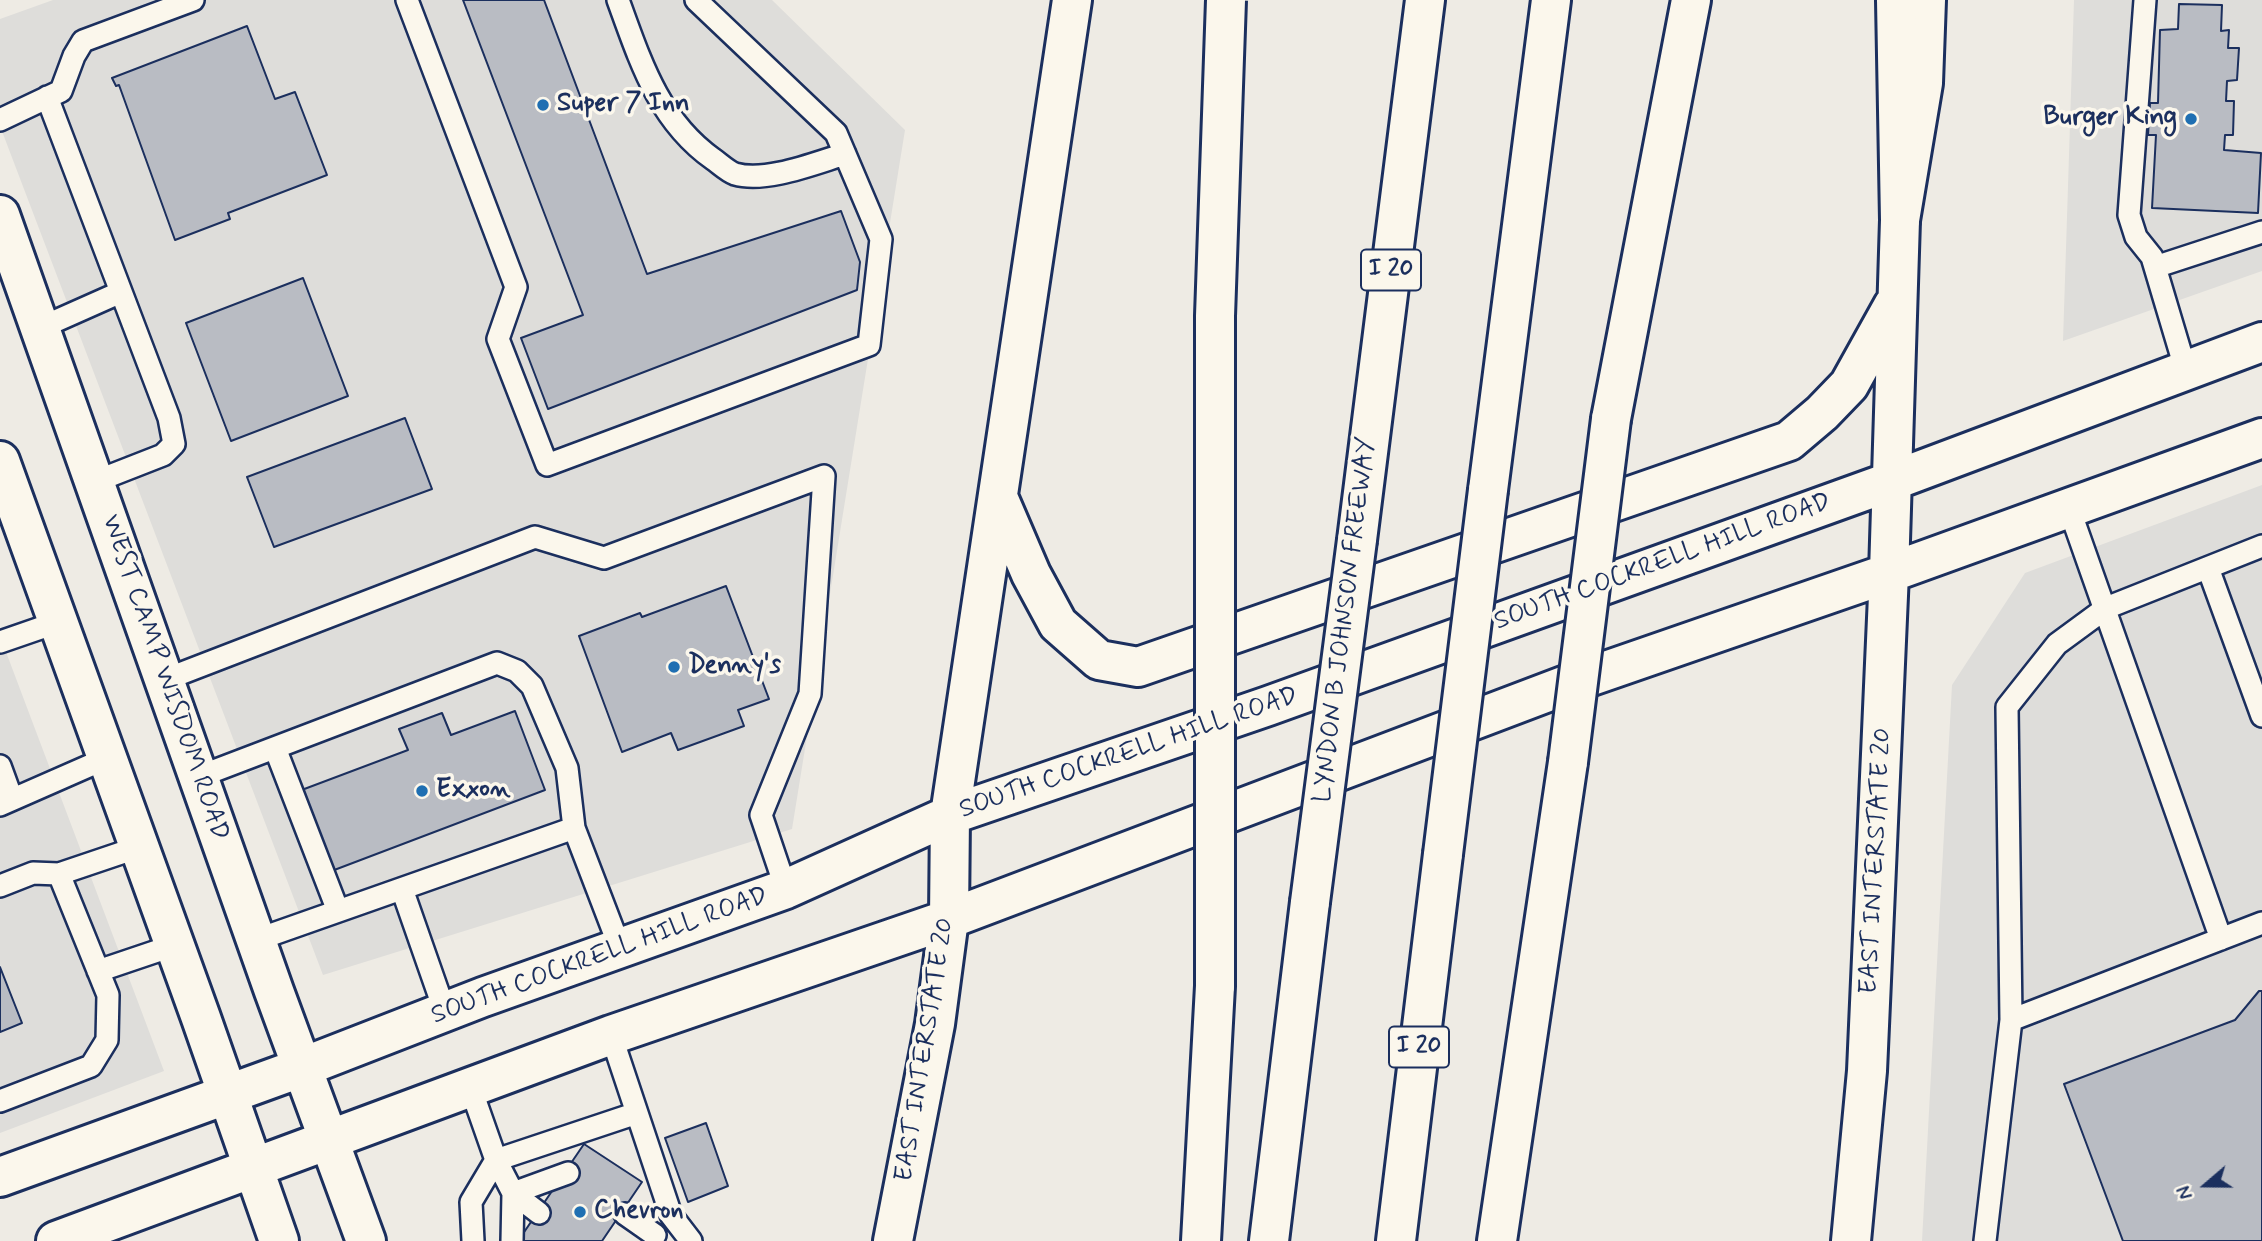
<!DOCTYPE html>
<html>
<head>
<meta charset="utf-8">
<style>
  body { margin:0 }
  #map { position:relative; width:2262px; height:1241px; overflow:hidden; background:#eeebe4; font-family:Mynerve,sans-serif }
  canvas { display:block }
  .north { position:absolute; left:2171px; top:1150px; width:70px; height:70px; -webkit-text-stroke:5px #fbf7ec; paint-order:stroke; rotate:250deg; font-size:19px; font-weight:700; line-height:28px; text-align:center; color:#1b2f5e }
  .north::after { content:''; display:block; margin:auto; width:24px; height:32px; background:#1b2f5e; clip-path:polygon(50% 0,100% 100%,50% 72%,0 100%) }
</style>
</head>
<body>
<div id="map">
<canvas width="2262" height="1241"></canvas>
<div class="north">N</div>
</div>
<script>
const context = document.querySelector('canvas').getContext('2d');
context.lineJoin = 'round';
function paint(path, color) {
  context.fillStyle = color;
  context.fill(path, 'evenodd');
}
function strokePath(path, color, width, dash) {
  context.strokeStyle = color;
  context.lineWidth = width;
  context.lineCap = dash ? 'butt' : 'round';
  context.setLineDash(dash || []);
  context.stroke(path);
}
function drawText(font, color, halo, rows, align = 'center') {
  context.font = font + ' Mynerve,sans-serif';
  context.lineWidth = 7;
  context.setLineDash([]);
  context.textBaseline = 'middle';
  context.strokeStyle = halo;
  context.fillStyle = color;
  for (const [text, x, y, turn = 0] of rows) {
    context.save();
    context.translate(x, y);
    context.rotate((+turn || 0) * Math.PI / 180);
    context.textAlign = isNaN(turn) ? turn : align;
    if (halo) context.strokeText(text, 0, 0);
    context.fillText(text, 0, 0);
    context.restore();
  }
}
paint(new Path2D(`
  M53 0H772L905 130 792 829 323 975 0 126V19Z
  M2074 0H2262V271L2063 341Z
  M2262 485V1241H1922L1952 685 2025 573Z
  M0 636 164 1071 0 1133Z`), '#deddda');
const building = new Path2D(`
  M463 0H544L647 274 841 211 860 262 857 290 548 409 521 338 583 315Z
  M2179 4 2222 5 2221 31 2229 30 2228 48H2239L2237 80 2227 81 2226 101H2234L2233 135H2225L2224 150 2261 153 2258 213 2152 208 2156 135H2148L2150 103H2158L2160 30 2178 29Z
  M247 26 275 99 295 92 327 175 228 213 230 219 175 240 119 85 116 86 112 78Z
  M303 278 348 396 231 441 186 323Z
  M405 418 432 489 274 547 247 477Z
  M726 586 769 699 738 710 744 726 678 750 671 733 622 752 579 636 640 613 642 617Z
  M515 711 545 790 329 872 299 791 408 750 399 729 442 713 451 735Z
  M0 967 22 1023 0 1032Z
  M2259 991H2262V1241H2123L2064 1084 2235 1020Z
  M706 1123 728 1186 688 1202 665 1138Z
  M584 1144 642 1182 602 1241H518Z`);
paint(building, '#b9bcc3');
strokePath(building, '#1b2f5e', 2);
const lane = new Path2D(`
  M407 0 516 287 498 339 547 465 869 345 881 239 836 133 696 0
  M618 0C640 60 658 120 713 159 719 163 727 171 735 174 766 183 815 163 845 154
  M2145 0 2129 215 2136 237 2152 257 2186 371
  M47 97 169 418 174 444 163 455 94 482
  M0 120 61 91 74 56 83 41 193 0
  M2155 267 2262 232
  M40 328 121 292
  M2069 508 2221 939
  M2262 546 2106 608 2057 644 2007 707 2011 1020 2262 923
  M2208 568 2262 716
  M0 642 58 622
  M164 680 535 537 604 558 824 476 810 694 761 815 786 889
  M275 748 338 911
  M0 766 12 799
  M198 777 497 663 517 671 532 686 567 768 574 828 620 948
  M0 805 107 758
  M59 874 139 847
  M0 886 33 873 59 874 108 995 107 1040 91 1066 0 1101
  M402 889 445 1012
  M256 940 574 828
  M98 971 175 945
  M611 1035 671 1215 691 1241
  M470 1086 496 1160 471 1202 473 1241
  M513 1193 568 1173
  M539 1213 513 1193 496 1160 637 1113
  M625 1214 655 1235
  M512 1241 513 1193
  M1985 1241 2011 1020`);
const secondary = new Path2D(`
  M0 215 274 991 366 1241
  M0 461 201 1018 279 1241
  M998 497 1031 574 1058 624 1099 660 1138 667 1789 441 1822 413 1849 385 1893 306
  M0 1177 303 1067 483 997 786 889 950 815 1268 706 1892 481 2262 342
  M56 1241 611 1035 949 919 1574 682 1889 573 2262 438
  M893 1241 935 1024 949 919 950 815 1072 0
  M1851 1241 1867 1071 1889 573 1900 220 1923 83 1926 0`);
const highway = new Path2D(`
  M1896 0 1900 220
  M1611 419 1691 0
  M1488 490 1551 0
  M1357 540 1425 0
  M1201 1241 1215 986
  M1269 1241 1310 902
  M1396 1241 1443 854
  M1497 1241 1568 762`);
strokePath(lane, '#1b2f5e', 26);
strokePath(secondary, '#1b2f5e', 44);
strokePath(highway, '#1b2f5e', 44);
strokePath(lane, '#fbf7ec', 21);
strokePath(secondary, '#fbf7ec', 38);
strokePath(highway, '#fbf7ec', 38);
const highwayBridge = new Path2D(`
  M1568 762 1611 419
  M1443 854 1488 490
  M1310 902 1357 540
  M1215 986V316L1226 0`);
strokePath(highwayBridge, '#1b2f5e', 44, []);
strokePath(highwayBridge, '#fbf7ec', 38);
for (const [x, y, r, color] of [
  [543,105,7,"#1f6fb2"],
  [2191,119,7,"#1f6fb2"],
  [674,667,7,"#1f6fb2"],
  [422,791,7,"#1f6fb2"],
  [580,1212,7,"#1f6fb2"]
]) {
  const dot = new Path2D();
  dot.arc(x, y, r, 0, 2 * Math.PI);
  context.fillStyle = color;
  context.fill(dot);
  strokePath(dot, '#fbf7ec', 2.5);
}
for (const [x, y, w] of [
  [1391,270,60],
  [1419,1047,60]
]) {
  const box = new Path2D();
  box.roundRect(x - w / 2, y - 20.5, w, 41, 5);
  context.fillStyle = '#fbf7ec';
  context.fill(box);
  strokePath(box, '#1b2f5e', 2);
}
drawText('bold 24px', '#1b2f5e', null, [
  ["I 20",1391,270],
  ["I 20",1419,1047]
]);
drawText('bold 26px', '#1b2f5e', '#fbf7ec', [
  ["Super 7 Inn",557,105],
  ["Burger King",2177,119,"right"],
  ["Denny's",688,667],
  ["Exxon",436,791],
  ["Chevron",594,1212]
], 'left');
drawText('26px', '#1b2f5e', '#fbf7ec', [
  ["SOUTH COCKRELL HILL ROAD",1663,563,-20],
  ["LYNDON B JOHNSON FREEWAY",1346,620,-83],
  ["WEST CAMP WISDOM ROAD",164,678,71],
  ["SOUTH COCKRELL HILL ROAD",1129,754,-19],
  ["EAST INTERSTATE 20",1877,861,-87],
  ["SOUTH COCKRELL HILL ROAD",600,957,-20],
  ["EAST INTERSTATE 20",926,1050,-81]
]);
</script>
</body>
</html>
